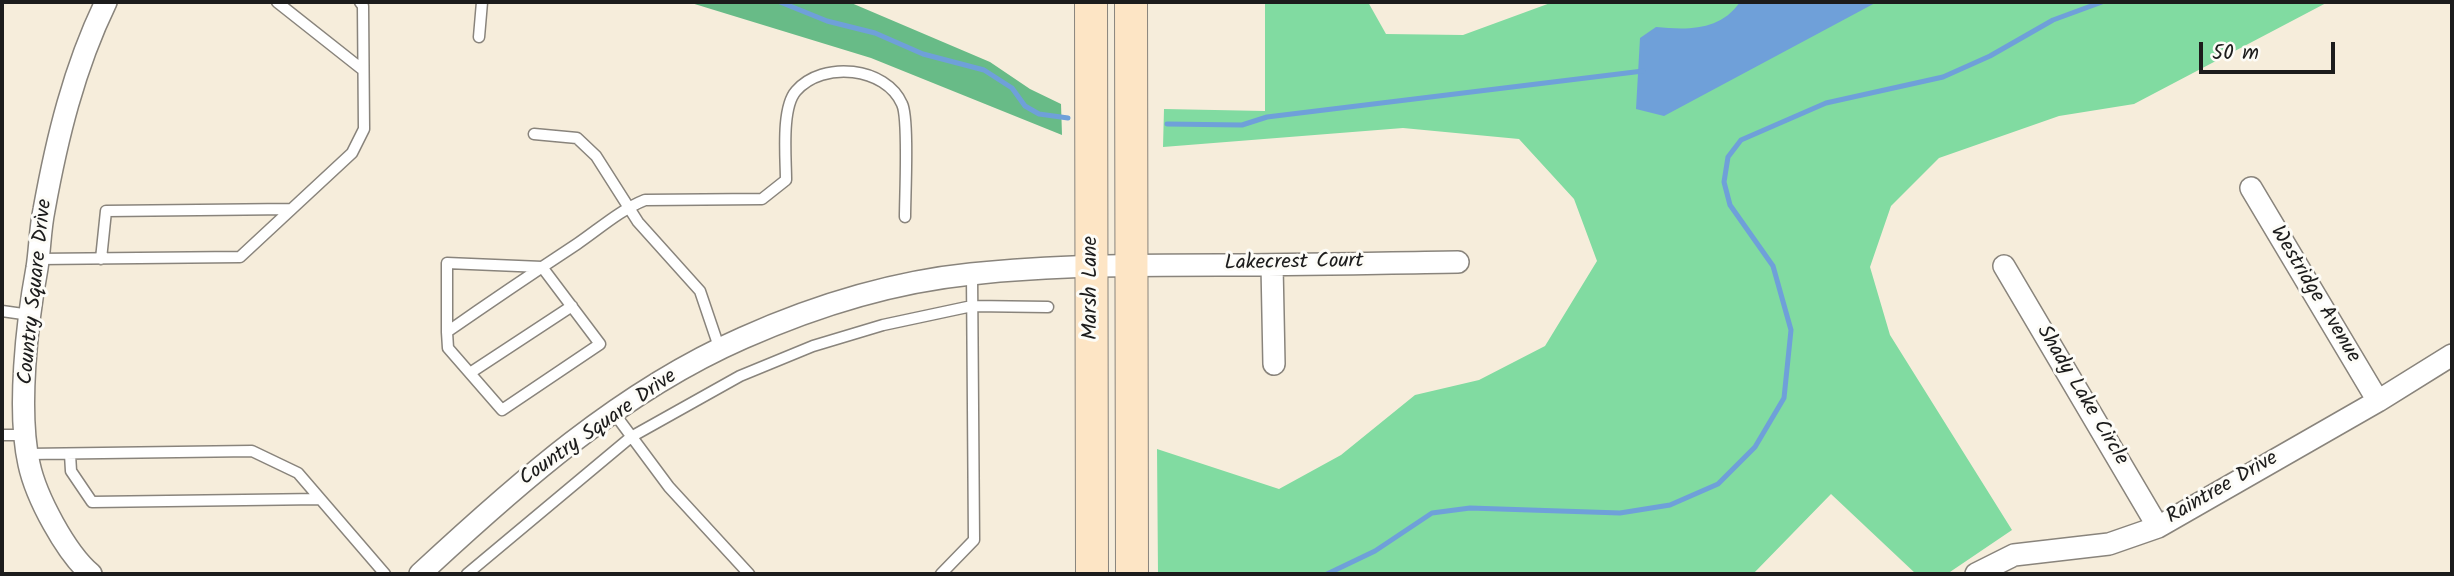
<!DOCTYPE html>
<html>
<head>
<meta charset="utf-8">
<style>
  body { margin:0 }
  #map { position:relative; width:2454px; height:576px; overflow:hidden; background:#f6eddb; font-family:Kalam,sans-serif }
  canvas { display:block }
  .frame { position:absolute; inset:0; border:4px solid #1c1c1c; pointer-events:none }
  .scale { position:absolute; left:2199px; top:42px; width:136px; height:32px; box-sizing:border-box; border:4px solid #1c1c1c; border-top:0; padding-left:9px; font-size:21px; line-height:24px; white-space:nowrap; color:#1c1c1c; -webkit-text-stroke:5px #fdfcf7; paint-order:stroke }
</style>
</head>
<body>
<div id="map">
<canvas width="2454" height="576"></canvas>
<div class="frame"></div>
<div class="scale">50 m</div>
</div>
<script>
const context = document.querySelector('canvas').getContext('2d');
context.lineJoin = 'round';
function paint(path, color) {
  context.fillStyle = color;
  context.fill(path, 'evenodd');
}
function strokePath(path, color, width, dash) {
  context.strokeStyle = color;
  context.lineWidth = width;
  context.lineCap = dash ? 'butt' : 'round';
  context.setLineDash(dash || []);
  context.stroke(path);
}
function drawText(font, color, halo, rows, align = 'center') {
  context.font = font + ' Kalam,sans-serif';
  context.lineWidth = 6;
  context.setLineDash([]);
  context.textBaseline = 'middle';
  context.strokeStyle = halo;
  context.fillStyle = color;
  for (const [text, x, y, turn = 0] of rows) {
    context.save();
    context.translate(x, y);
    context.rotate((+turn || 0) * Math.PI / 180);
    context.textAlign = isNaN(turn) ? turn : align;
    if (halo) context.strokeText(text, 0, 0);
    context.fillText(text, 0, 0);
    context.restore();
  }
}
paint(new Path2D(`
  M1265 2H1368L1386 34 1463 35 1553 2H2328L2134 104 2059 116 1939 158 1891 206 1870 267 1890 335 2012 530 1947 574H1916L1831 494 1753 574H1158L1157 449 1279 489 1341 455 1415 395 1479 380 1545 346 1597 261 1574 199 1519 139 1403 128 1163 147 1164 109 1265 111Z`), '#81dba1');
paint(new Path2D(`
  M688 2H849L990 62 1030 89 1061 104 1062 135 871 58Z`), '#68bb87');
paint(new Path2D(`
  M1740 2H1877L1664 116 1636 109 1640 38 1656 27C1688 30 1720 31 1740 2Z`), '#6fa0d9');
strokePath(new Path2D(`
  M780 2 827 21 875 33 923 54 984 70 1012 88 1025 106 1039 114 1068 118
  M1167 124 1242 125 1267 117 1643 71
  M1327 574 1375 551 1432 513 1470 508 1620 513 1670 505 1718 484 1755 447 1784 398 1791 330 1773 266 1730 205 1724 182 1728 157 1741 140 1826 103 1943 77 1990 56 2053 20 2102 2`), '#6fa0d9', 5);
const lane = new Path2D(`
  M277 2 363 70
  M479 37 482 2
  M534 134 577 138 596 156 638 222 700 291 720 350
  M38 259 240 257 352 153 364 129 363 6 360 2
  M101 259 106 211 291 209
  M2 311 30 315
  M447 332 448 348 502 410 600 344 542 267 447 263V332C490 302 533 273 577 244 599 229 620 210 645 200L762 199 786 180C786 158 781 108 796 91 823 60 886 67 902 104 909 118 905 196 905 217
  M470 373 572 306
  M614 413 669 487 749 574
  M2 435H26
  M28 454 252 451 298 473 385 574
  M70 454 71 471 92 502 320 499
  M467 574 631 437 740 376 813 346 883 325 972 306 1048 307
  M941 574 974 540 972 274`);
const street = new Path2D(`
  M2251 188 2378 401
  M1272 265 1274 364
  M2004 266 2158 527
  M91 574C66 553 36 497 29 464 17 411 27 322 37 268 40 249 40 229 44 210 57 138 74 68 106 2
  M420 574C517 484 620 392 743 338 815 306 893 282 971 274 1053 265 1138 265 1220 265 1299 265 1379 263 1458 262
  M1976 574 2014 555 2109 544 2158 527 2378 401 2452 355`);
const secondary = new Path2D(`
  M1091 2 1092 574
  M1131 2 1132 574`);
strokePath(lane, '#89847c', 13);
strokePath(street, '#89847c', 24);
strokePath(secondary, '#89847c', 34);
strokePath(lane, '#fff', 10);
strokePath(street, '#fff', 21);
strokePath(secondary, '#fde5c5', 32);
drawText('21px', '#1c1c1c', '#fdfcf7', [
  ["Lakecrest Court",1294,264,-1],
  ["Marsh Lane",1092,288,-90],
  ["Country Square Drive",37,292,-84],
  ["Westridge Avenue",2314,295,59],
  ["Shady Lake Circle",2081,396,59],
  ["Country Square Drive",599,429,-35],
  ["Raintree Drive",2223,489,-30]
]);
</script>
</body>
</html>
